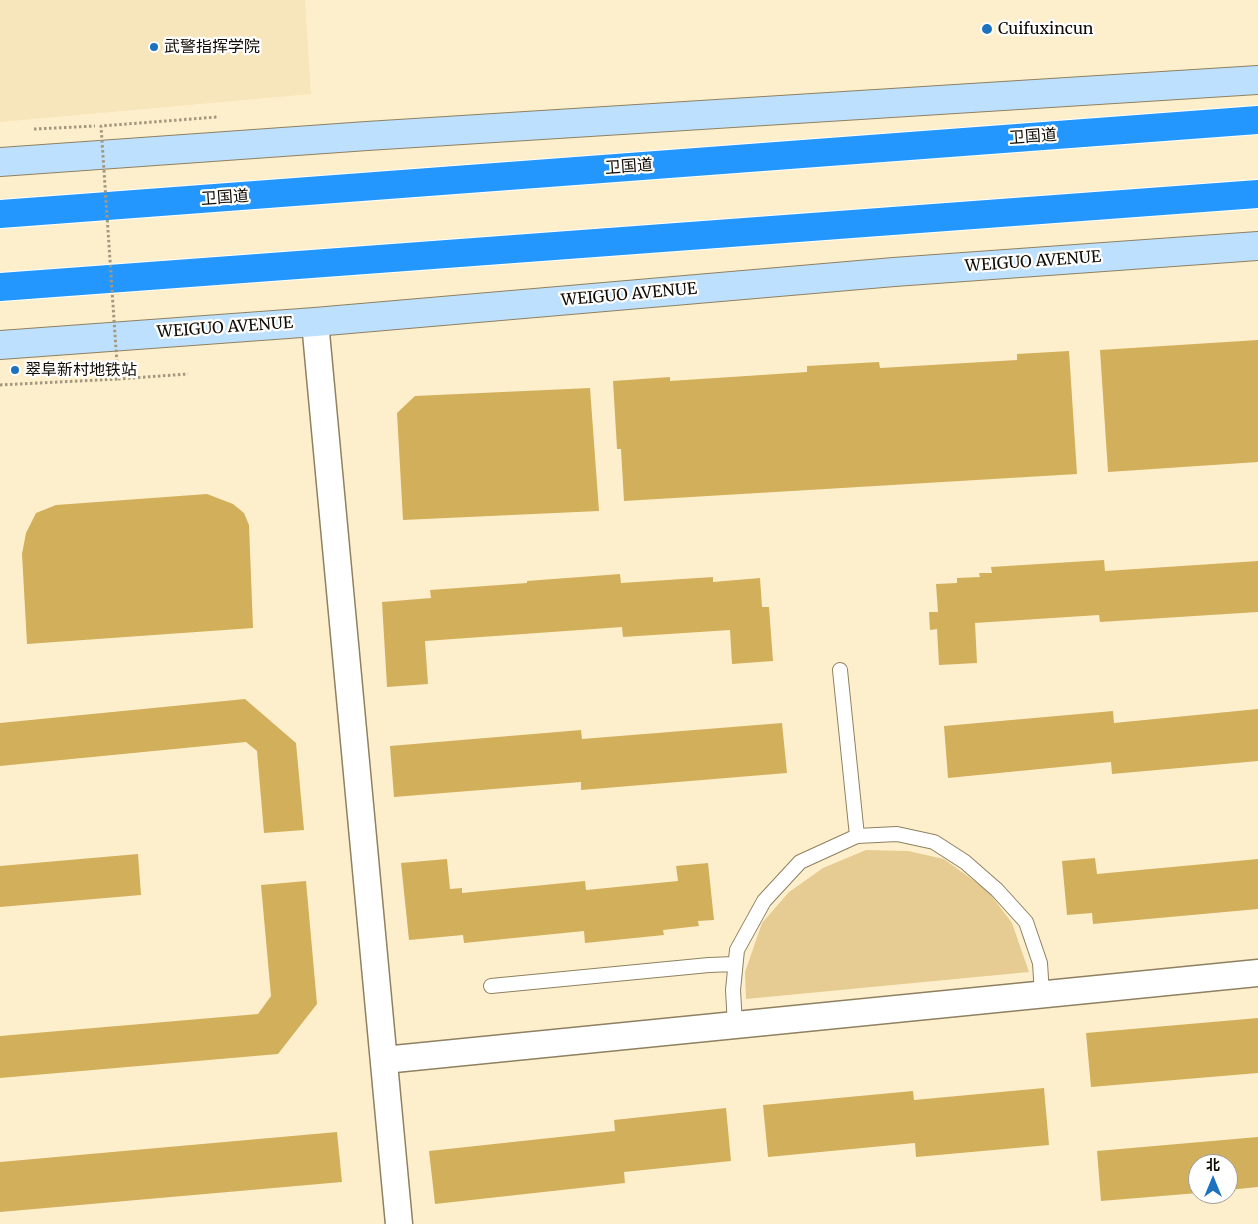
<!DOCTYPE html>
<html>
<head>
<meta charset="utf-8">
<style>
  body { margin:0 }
  #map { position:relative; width:1258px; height:1224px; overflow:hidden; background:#feefcc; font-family:Merriweather,"Noto Sans SC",serif }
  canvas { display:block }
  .north { position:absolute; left:1188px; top:1154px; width:50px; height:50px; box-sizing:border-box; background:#fff; border:1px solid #9f9d9a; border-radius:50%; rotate:0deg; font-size:14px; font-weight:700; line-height:20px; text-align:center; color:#100b02 }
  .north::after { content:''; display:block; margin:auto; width:18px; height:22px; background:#1d72c0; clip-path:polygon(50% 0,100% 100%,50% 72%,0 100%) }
</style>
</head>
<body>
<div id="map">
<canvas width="1258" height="1224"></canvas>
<div class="north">北</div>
</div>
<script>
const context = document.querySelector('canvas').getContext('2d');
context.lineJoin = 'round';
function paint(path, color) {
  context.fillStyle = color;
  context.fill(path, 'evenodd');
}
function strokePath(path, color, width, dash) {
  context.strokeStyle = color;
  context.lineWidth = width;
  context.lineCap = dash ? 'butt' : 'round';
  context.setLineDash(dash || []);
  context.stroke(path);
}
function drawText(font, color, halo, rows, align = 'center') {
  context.font = font + ' Merriweather,"Noto Sans SC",serif';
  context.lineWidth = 4.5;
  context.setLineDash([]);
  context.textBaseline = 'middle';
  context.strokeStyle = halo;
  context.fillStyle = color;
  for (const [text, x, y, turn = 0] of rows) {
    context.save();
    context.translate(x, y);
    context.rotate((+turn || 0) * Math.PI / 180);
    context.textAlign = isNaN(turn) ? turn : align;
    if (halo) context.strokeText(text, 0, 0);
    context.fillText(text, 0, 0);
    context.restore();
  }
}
paint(new Path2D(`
  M0 0H305L311 94 0 122Z`), '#f7e5bb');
paint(new Path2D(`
  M866 850 908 851 944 859 988 891 1012 923 1029 972 746 999 745 972 762 923 789 892 823 868Z`), '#e6cc92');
paint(new Path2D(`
  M1258 340V462L1108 472 1100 350Z
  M1069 351 1077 474 624 501 621 449H617L613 381 670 377V381L807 372V366L879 362 880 368 1017 360V354Z
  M590 388 599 511 403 520 397 413 415 396Z
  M207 494 233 504 244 513 249 525 253 628 27 644 22 554 26 533 36 513 56 505Z
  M1104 560 1105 571 1258 561V612L1100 622 1099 615 975 623 977 663 939 665 937 629 930 630 929 612H938L936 584 957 583V578L980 577 979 573H992L991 567Z
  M620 574 621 583 713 577V582L760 578 762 607H769L773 661 732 664 730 630 623 637 622 627 425 641 428 684 387 687 382 602 431 598 430 590 527 583V581Z
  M245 699 296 743 304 830 264 833 257 751 246 742 0 766V723Z
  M1258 709V761L1112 774 1111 762 948 778 944 726 1113 711 1114 723Z
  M782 723 787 773 581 790V782L394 797 390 746 581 730 582 739Z
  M138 854 141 895 0 907V866Z
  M1095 858 1097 874 1258 859V909L1093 924 1092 913 1067 915 1062 861Z
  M447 859 450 889 462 888V893L585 881 586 890 678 881 676 866 708 863 714 920 698 921 699 926 663 930 664 935 585 943 584 931 464 943 463 935 409 940 401 863Z
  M306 881 317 1004 278 1054 0 1078V1036L258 1014 271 996 261 885Z
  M1258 1018V1073L1091 1087 1086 1033Z
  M1044 1088 1049 1145 916 1157 915 1143 768 1157 763 1105 913 1091 914 1100Z
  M726 1108 731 1161 624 1172 625 1183 435 1204 429 1151 615 1131 614 1120Z
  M337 1132 342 1182 0 1212V1162Z
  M1258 1137V1187L1228 1190V1164H1198V1193L1101 1201 1097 1151Z`), '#d2af5b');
const lane = new Path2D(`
  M840 670 857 836
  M491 986 709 965 735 964
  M735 1025 733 990 737 950 764 901 800 862 857 836 897 834 934 842 965 862 997 890 1026 922 1040 963 1042 994`);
const street = new Path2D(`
  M315 322 399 1224
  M384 1060 1258 973`);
const secondary = new Path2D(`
  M0 162 367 136 1258 80
  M0 345 315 322 894 272 1258 246`);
const highway = new Path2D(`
  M0 214 1258 120
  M0 287 1258 194`);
strokePath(lane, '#8e8060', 16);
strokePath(street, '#8e8060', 29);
strokePath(secondary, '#8e8060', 30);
strokePath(highway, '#fff', 30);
strokePath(new Path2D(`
  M34 129 95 126
  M118 379 188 374`), '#a3987f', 3, [2.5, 2.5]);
strokePath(lane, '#fff', 14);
strokePath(street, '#fff', 26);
strokePath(secondary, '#bde0ff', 28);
strokePath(highway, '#2497fe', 28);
strokePath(new Path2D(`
  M0 385 118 379 101 126 217 117`), '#a3987f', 3, [2.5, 2.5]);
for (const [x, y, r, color] of [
  [987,29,6,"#1d72c0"],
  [154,47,5,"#1d72c0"],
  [15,370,5,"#1d72c0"]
]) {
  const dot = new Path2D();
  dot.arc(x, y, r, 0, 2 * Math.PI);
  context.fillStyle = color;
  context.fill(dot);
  strokePath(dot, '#fff', 2);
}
drawText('16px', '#100b02', '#fff', [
  ["Cuifuxincun",998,29],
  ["武警指挥学院",164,47],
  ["翠阜新村地铁站",25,370]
], 'left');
drawText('16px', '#100b02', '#fff', [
  ["卫国道",1033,137,-4],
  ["卫国道",629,167,-4],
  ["卫国道",225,198,-4],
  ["WEIGUO AVENUE",1033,262,-4],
  ["WEIGUO AVENUE",629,295,-5],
  ["WEIGUO AVENUE",225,328,-4]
]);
</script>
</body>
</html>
